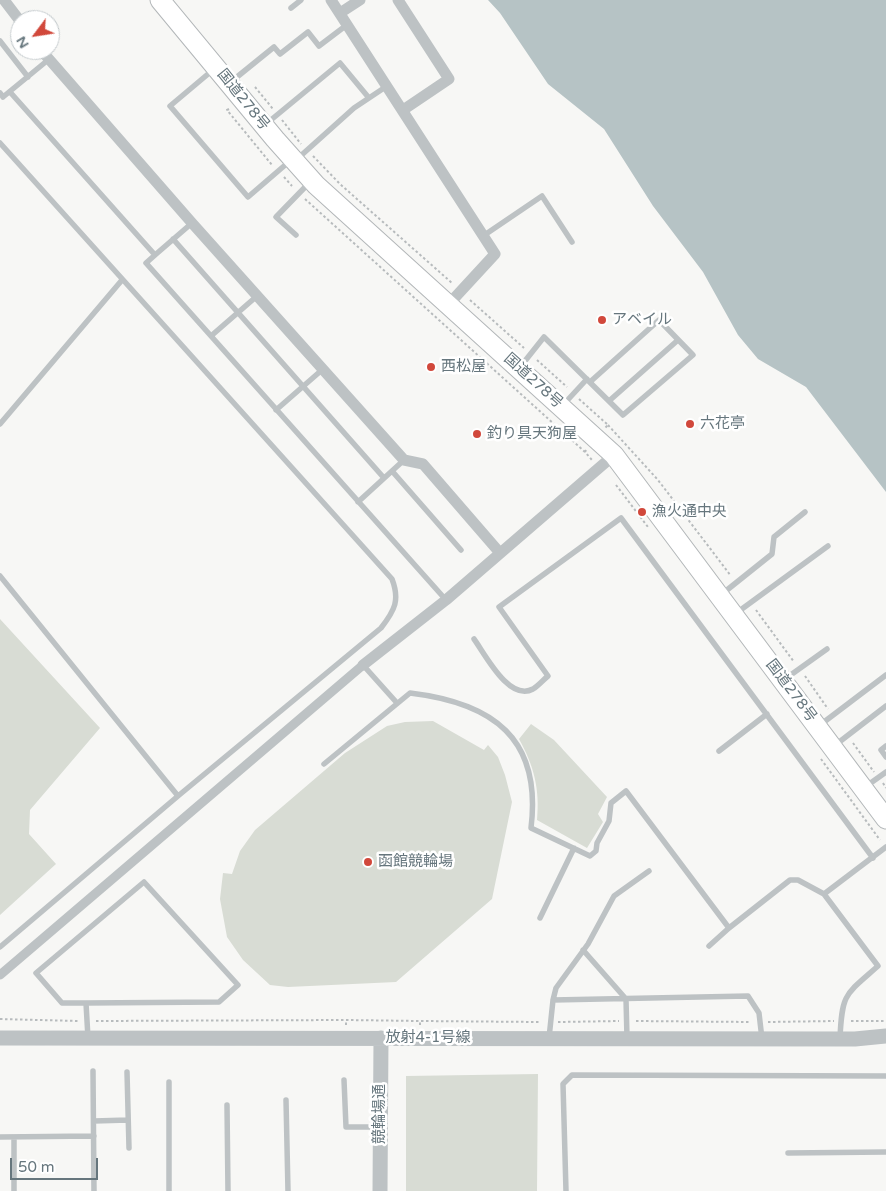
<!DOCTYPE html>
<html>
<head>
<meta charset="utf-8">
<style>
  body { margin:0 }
  #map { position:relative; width:886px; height:1191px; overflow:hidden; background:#f7f7f5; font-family:"Varela Round",sans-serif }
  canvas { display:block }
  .north { position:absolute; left:10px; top:10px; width:50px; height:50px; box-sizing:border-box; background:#fff; border:1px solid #c2c8cb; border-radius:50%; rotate:239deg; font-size:14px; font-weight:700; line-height:20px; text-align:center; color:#66767d }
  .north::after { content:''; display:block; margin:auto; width:18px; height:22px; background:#d1483b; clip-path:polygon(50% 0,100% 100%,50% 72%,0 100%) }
  .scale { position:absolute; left:10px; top:1158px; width:88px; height:22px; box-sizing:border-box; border:2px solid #66767d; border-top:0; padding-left:6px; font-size:15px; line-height:18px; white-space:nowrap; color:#66767d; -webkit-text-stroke:4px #fff; paint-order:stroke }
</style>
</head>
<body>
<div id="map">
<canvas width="886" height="1191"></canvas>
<div class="north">N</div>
<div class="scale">50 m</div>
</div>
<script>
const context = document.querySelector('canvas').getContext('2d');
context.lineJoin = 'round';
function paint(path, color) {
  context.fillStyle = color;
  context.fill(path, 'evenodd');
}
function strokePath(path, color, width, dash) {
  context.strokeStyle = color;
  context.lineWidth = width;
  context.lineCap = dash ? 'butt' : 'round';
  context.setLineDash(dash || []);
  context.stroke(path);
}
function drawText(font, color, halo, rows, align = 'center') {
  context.font = font + ' "Varela Round","Noto Sans JP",sans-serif';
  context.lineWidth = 5;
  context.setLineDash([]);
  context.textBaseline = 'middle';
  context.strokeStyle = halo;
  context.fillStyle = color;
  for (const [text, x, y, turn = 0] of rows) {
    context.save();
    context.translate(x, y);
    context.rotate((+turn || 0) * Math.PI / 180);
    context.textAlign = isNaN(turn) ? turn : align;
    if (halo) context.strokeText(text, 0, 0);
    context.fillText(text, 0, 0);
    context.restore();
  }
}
paint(new Path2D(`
  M0 619 100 728 30 810 29 834 56 864 0 915Z
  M433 721 484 750 488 745 498 757 505 775 512 802 492 899 396 982 288 987 270 985 243 960 227 937 220 899 223 873 232 874 240 851 255 830 345 753 387 726 405 722Z
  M531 724 554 740 607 797 598 814 603 822 587 848 537 820C540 789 534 766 519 739Z
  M538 1074 537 1191H406V1076Z`), '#d8dcd4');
paint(new Path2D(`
  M488 0H886V492L806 387 758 359 738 335 703 272 653 206 604 129 548 84 500 13Z`), '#b6c3c5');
const trunk = new Path2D(`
  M160 0 275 139 316 185 614 455 886 819`);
strokePath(trunk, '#b3b7b9', 21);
strokePath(new Path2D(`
  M255 87 273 109
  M229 109 227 110 272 165
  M282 120 301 144
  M313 156 340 184 452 283
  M284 177 292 186
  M305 199 585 452
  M470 300 524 348
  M537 360 567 387
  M579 399 608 425 605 428
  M608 425 658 480 731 576
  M586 450 585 452 592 460
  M616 485 648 527
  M756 610 794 662
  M805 676 828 709
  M853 743 874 772
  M821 759 880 840
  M883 783 886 788
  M0 1019 78 1021
  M96 1021 346 1020
  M636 1021 751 1022
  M851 1021H886
  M558 1022 619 1021
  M768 1022 834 1021
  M346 1025V1020L420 1021
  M420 1025V1021L541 1022`), '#b7bbbd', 2, [2.5, 2.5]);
strokePath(new Path2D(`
  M291 8 301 0
  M0 41 28 77
  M214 69 170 106 248 197 291 160
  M232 81 274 47 280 54 308 32 319 46 348 24
  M10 92 155 255 192 223
  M0 93 3 97 48 60
  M266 124 340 63 369 98
  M0 143 392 579C400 600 395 610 381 628L178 796
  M296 160 354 108 387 86
  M296 235 276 217 310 182
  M483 236 542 196 572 242
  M173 239 384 478
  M155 255 146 263 446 600
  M211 336 257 296
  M521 366 544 337 623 415 693 355 659 320 590 382
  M609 401 678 340
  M563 405 587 379
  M276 410 323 369
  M0 424 122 280
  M392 471 461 550
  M358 502 404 460
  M0 576 178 796 0 947
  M722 594 772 554 774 537 805 512
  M735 614 828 546
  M474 639C485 654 509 702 533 689 538 686 543 680 548 676L499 607 621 518 873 858
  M363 665 397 703
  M785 679 827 649
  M820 725 886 675
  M834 746 886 706
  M886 746 881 750 886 757
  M719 751 767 714
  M324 764 410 693C493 703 542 738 531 828L590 856 596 851 597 843 609 821 611 803 626 791 729 928 790 880H798L824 894
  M865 787 886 772
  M540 918 574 848
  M709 946 729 928
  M583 950 626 999 627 1038
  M553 1000 556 988 588 944 614 896 649 871
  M86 1003H62L36 973 144 882 238 985 219 1002 86 1003 88 1038
  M549 1038 553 1000 748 996 759 1013 762 1039
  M840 1038C842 993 845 995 878 966L824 894 886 847
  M93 1071 94 1191
  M127 1072 129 1148
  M344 1080 346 1127H380
  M286 1100 288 1191
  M227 1105 228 1191
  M94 1121 128 1120
  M0 1137 94 1136
  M14 1137V1191
  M788 1153 886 1152
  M169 1191V1082
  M566 1191 563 1084 572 1075 886 1076`), '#bdc2c4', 5.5);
strokePath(new Path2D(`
  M0 975 363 665`), '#bdc2c4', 9);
strokePath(new Path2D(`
  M4 0 20 21
  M331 0 495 254 448 305
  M398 0 449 79 403 110
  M340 13 360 0
  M41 50 192 223 404 460 423 464 500 553
  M363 665 446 600 614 455`), '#bdc2c4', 11);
strokePath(new Path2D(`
  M0 1038 855 1039 886 1036
  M380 1191 381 1038`), '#bdc2c4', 15);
strokePath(trunk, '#fff', 19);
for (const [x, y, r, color] of [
  [602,320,5,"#d1483b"],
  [431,367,5,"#d1483b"],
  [690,424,5,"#d1483b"],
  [477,434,5,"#d1483b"],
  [642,512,5,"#d1483b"],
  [368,862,5,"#d1483b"]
]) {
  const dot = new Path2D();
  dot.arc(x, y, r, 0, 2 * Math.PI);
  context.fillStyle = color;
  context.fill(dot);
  strokePath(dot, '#fff', 2);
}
drawText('15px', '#66767d', '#fff', [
  ["国道278号",243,100,51],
  ["国道278号",533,381,42],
  ["国道278号",791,691,53],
  ["放射4-1号線",428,1038],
  ["競輪場通",380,1114,-90]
]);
drawText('15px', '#66767d', '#fff', [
  ["アベイル",612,320],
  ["西松屋",441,367],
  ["六花亭",700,424],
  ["釣り具天狗屋",487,434],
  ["漁火通中央",652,512],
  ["函館競輪場",378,862]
], 'left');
</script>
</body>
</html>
